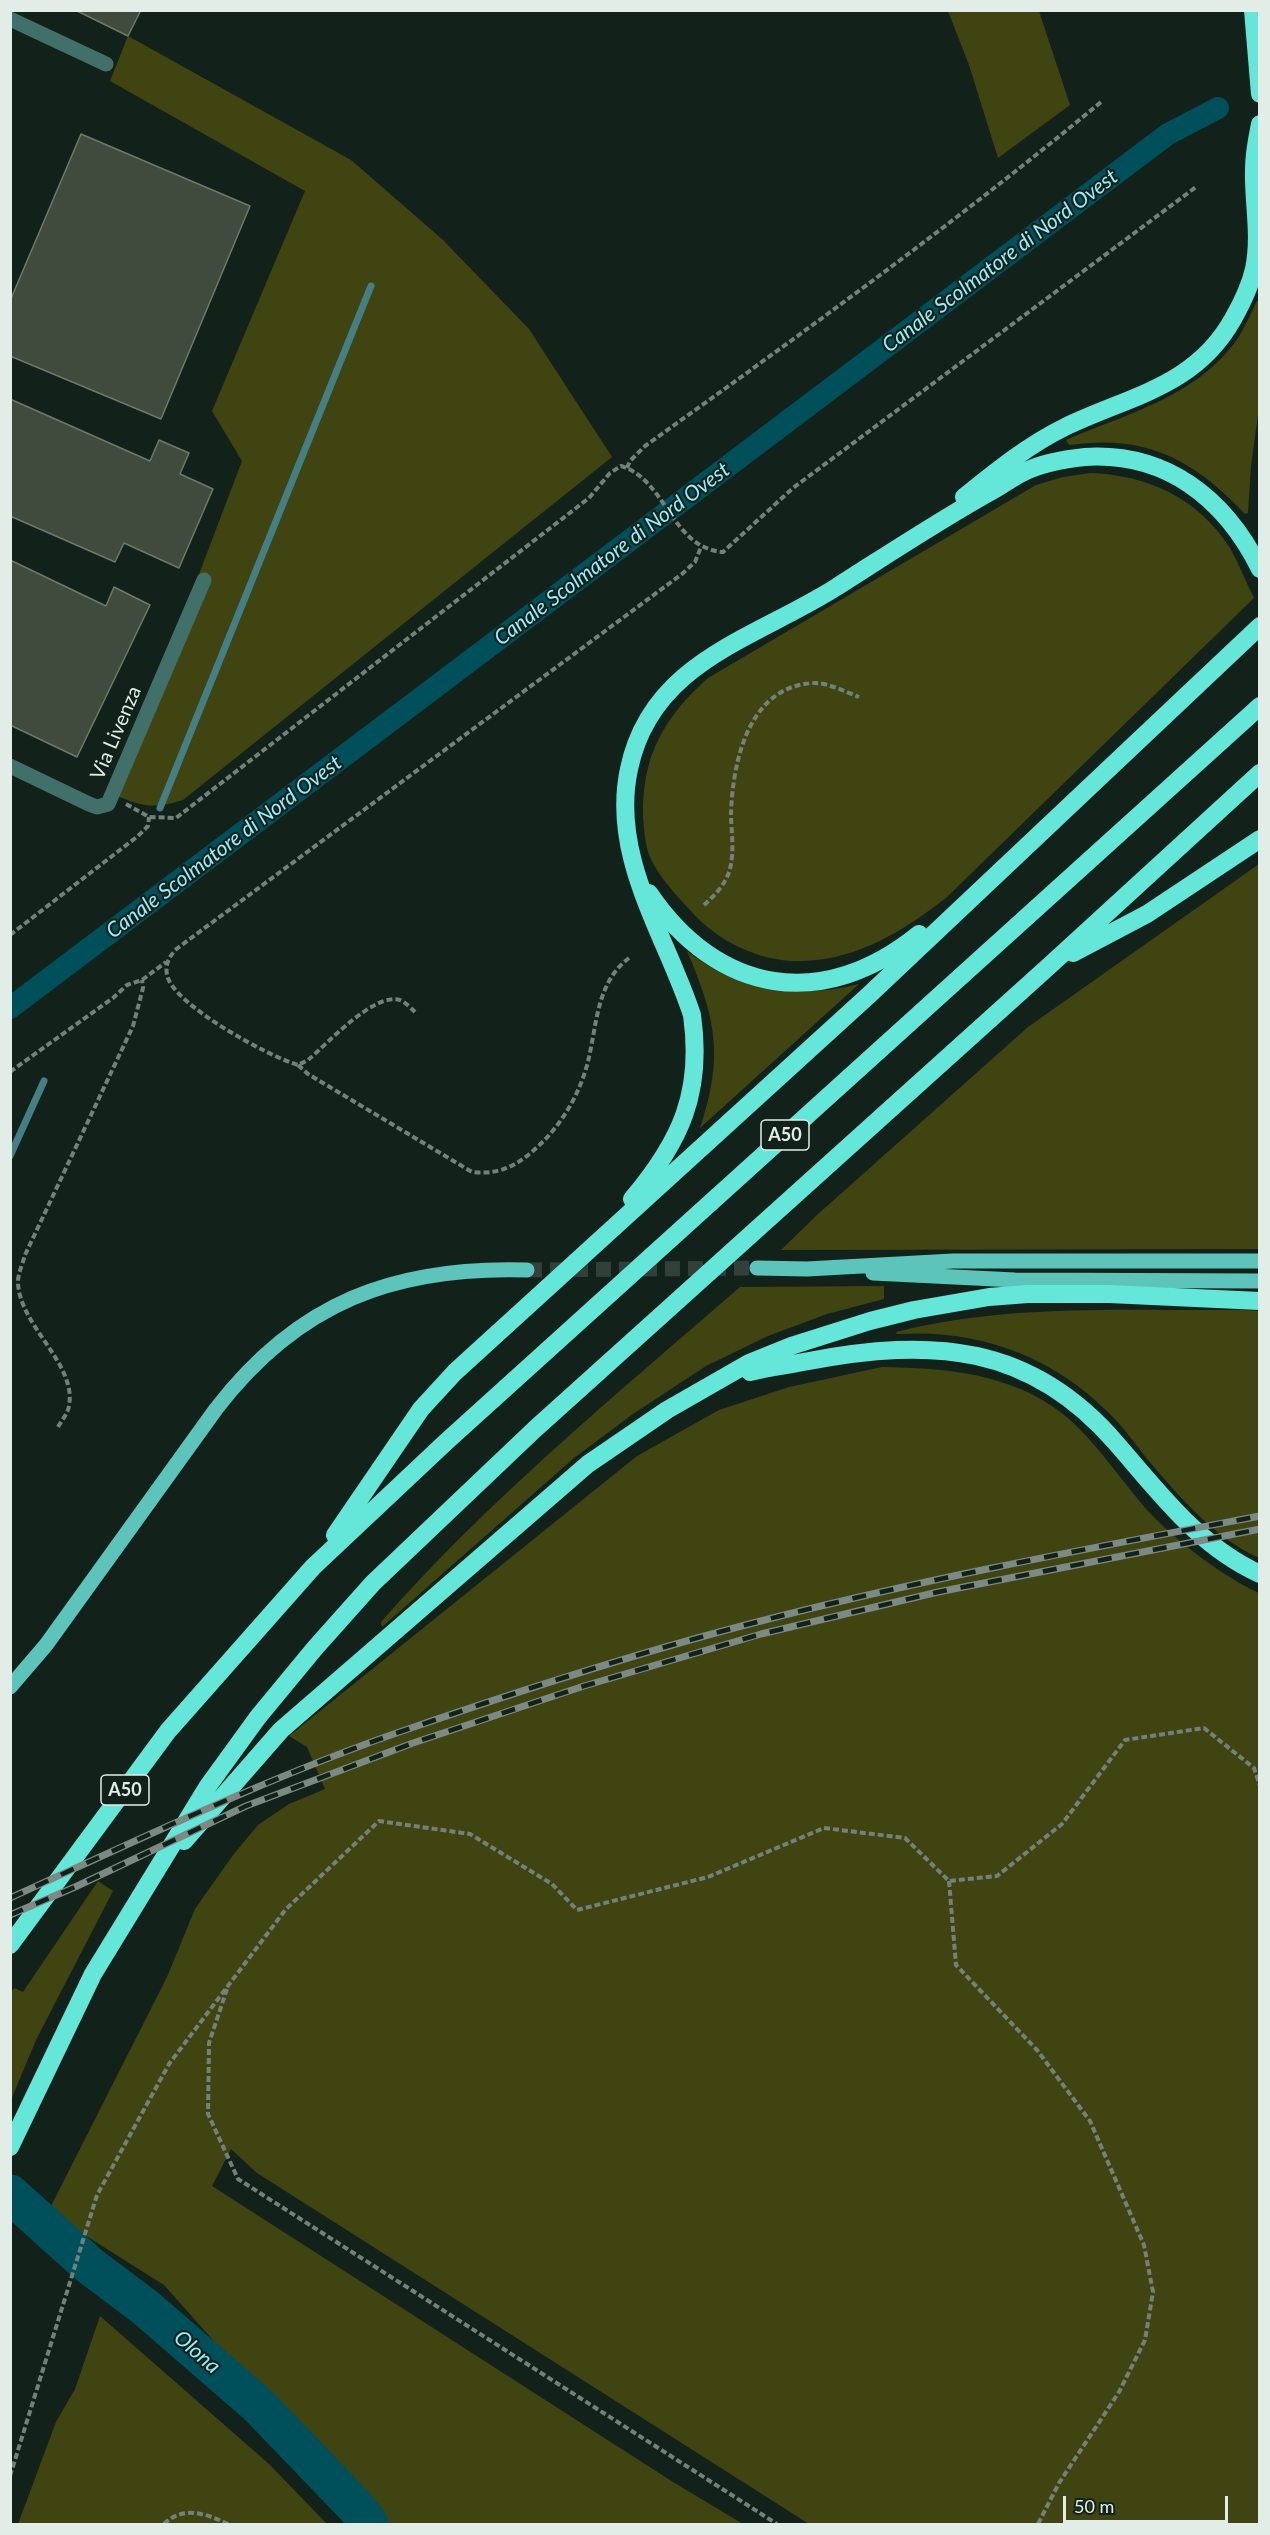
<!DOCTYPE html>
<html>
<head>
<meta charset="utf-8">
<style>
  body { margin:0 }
  #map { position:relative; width:1270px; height:2535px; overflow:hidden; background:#12221a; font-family:Lato,sans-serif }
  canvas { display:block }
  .frame { position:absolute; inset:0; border:12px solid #e3ede8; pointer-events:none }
  .scale { position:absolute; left:1063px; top:2496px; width:165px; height:27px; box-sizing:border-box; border:3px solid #e3ede8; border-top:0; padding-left:8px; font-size:18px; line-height:21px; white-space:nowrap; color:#e3ede8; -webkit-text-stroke:4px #12221a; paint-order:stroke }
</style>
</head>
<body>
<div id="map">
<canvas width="1270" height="2535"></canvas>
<div class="frame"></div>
<div class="scale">50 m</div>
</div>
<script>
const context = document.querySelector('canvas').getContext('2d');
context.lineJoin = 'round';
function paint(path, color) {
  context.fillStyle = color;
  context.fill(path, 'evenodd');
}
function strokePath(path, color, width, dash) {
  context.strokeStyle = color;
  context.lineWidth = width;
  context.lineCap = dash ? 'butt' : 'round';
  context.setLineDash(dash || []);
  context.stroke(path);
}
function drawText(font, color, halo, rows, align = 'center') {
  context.font = font + ' Lato,sans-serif';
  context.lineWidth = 4.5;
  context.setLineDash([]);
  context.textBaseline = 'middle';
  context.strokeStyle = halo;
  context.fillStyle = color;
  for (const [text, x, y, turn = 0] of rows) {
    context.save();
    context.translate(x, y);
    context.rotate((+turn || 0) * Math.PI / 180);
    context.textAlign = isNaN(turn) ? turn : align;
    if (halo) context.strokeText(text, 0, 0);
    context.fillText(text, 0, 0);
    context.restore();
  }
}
paint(new Path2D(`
  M948 11H1039L1070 105 998 158 969 65Z
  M128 36 351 160 442 239 529 329 612 457 183 800C154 809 143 807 115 795L242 461 212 411 305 191 110 81Z
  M1257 301 1260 302V400L1251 466 1248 513 1245 514C1193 459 1146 434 1069 445L1066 440C1128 413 1197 397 1238 338 1245 327 1251 313 1257 301Z
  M1090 473C1148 475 1198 498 1230 548 1239 564 1246 582 1254 598L947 897C905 930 859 959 804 961 762 963 718 942 691 911 676 895 659 877 650 857 645 846 644 829 643 816 642 756 664 717 708 678L1036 485 1063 477Z
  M1259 864V1249L781 1250 817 1215 1028 1027Z
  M687 951C737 990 797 1000 859 984L700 1128C724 1057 716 1018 687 951Z
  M884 1286V1299L827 1314 768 1336 706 1366 633 1414 574 1458 382 1627 381 1622C489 1499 617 1394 740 1287Z
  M1245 1310 1259 1311V1558C1213 1537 1179 1496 1147 1459 1135 1443 1123 1427 1109 1413 1051 1355 978 1329 897 1334L896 1332C1009 1303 1129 1311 1245 1310Z
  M882 1367C945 1368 1011 1373 1063 1414 1095 1440 1120 1479 1147 1510 1174 1539 1223 1577 1259 1593V2524H809L257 2173 231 2149 212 2186 673 2482 743 2524H387L236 2366 164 2285 48 2212 167 1977 195 1909 233 1855 258 1825 289 1804 325 1789 307 1747 289 1736 637 1456 719 1410 789 1387Z
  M98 1881 113 1891 36 2040 11 2100V1993L14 1988 23 1992Z
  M100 2316 269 2464 327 2524H18L56 2422 75 2389Z`), '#3f4411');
strokePath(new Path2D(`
  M160 808 371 286
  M10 1156 44 1081`), '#447f85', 7);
strokePath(new Path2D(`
  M10 1008 1168 134 1218 108`), '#00505b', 22);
strokePath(new Path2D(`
  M10 2194 89 2265 146 2308 258 2405 356 2507 369 2524`), '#00505b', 39);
const building = new Path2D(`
  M75 10H141L128 36Z
  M81 134 250 206 161 419 10 356V301Z
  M10 399 150 461 159 440 189 453 180 474 213 489 179 568 124 543 115 562 10 516Z
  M10 560 106 606 114 587 150 605 77 757 10 725Z`);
paint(building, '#404b3d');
strokePath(building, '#6e796a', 1.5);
strokePath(new Path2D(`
  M527 1270 757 1268`), '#314039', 15, [15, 8]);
strokePath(new Path2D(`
  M627 468 630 461 645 446C800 335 954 224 1101 102
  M126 804 149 817 176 818 589 498 610 473 621 466C667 480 671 548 723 552L793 488 1196 187
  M704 905C713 897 722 888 727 877 736 858 731 832 731 813 733 760 749 685 815 683 828 683 846 692 859 697
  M10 935 138 836 148 826 149 817
  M415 1012C411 1008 405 1002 400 1000 374 992 327 1044 308 1060L298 1065C270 1057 173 1005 167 975 165 964 169 958 175 950L682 574 695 562 701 547
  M298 1065 308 1074 472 1172C497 1175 515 1167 534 1150 557 1130 574 1104 584 1075 598 1035 592 986 629 958
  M10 1072 113 998 127 985 142 980 166 962
  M58 1427C62 1420 68 1413 69 1406 77 1363 19 1326 18 1282 18 1273 23 1263 25 1255L133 1026 143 988 142 980
  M949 1881 956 1965 1037 2050 1090 2121 1144 2245 1153 2292 1145 2340 1119 2392 1059 2483 1038 2524
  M227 1989 209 2043 208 2114 238 2179 777 2524
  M10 2476 97 2195 169 2064 286 1909 379 1821 470 1834 552 1884 577 1910 708 1877 824 1828 905 1838 949 1881 997 1876 1062 1824 1125 1740 1204 1728 1254 1768 1260 1786
  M164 2524C183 2505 207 2514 228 2524`), '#74817a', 4, [6, 3]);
strokePath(new Path2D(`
  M10 19 106 64
  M10 766 89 804 97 807 108 804 204 580`), '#41706b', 15);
strokePath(new Path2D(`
  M757 1268 807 1269 953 1261H1260
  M873 1273 1015 1280 1260 1281
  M10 1687 46 1645 216 1409C298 1302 395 1266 527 1270`), '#5cc4ba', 15);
strokePath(new Path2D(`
  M1253 10 1260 94
  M964 497C995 472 1028 445 1065 427 1129 396 1195 387 1233 319 1242 303 1250 287 1254 269 1261 235 1253 202 1254 169 1254 153 1257 139 1260 124
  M649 893C718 995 823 1012 919 934
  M1073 953 1147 914 1260 839
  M632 1199C681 1141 703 1092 692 1015 666 935 610 857 629 769 651 662 754 639 835 588 887 555 938 521 992 491 1003 485 1013 477 1024 472 1042 463 1065 459 1085 457 1166 452 1225 498 1260 569
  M750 1372C770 1367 789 1365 809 1361 931 1338 1030 1343 1116 1443 1159 1492 1198 1546 1260 1574
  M335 1535 421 1409 455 1372 869 995 1260 626
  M184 1841 281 1730 588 1464 667 1410 749 1363 791 1346 870 1321 914 1310 989 1297 1028 1294H1109L1260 1301
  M10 1945 168 1731 313 1567 447 1441 1260 706
  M10 2147 93 1974 208 1786 258 1717 315 1648 373 1583 535 1429 1048 967 1260 773`), '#64e6d9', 18);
const rail = new Path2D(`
  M10 1898C142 1838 273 1775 411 1728 525 1689 640 1652 757 1622 923 1579 1091 1548 1260 1516
  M10 1915 75 1887 246 1806 413 1743 584 1686 761 1634 938 1592 1260 1529`);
strokePath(rail, '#7d8a83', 7);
strokePath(rail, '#12221a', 4.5, [14]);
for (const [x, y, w] of [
  [785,1135,48],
  [125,1790,48]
]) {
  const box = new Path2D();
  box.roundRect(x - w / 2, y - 15, w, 30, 4.5);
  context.fillStyle = '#12221a';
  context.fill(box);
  strokePath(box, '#e3ede8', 1.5);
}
drawText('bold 18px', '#e3ede8', null, [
  ["A50",785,1135],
  ["A50",125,1790]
]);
drawText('20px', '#e3ede8', '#12221a', [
  ["Via Livenza",116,733,-67]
]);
drawText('italic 21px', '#95eefe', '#12221a', [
  ["Canale Scolmatore di Nord Ovest",1000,261,-37],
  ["Canale Scolmatore di Nord Ovest",612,554,-37],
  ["Canale Scolmatore di Nord Ovest",224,847,-37],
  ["Olona",197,2352,41]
]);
</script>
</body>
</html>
